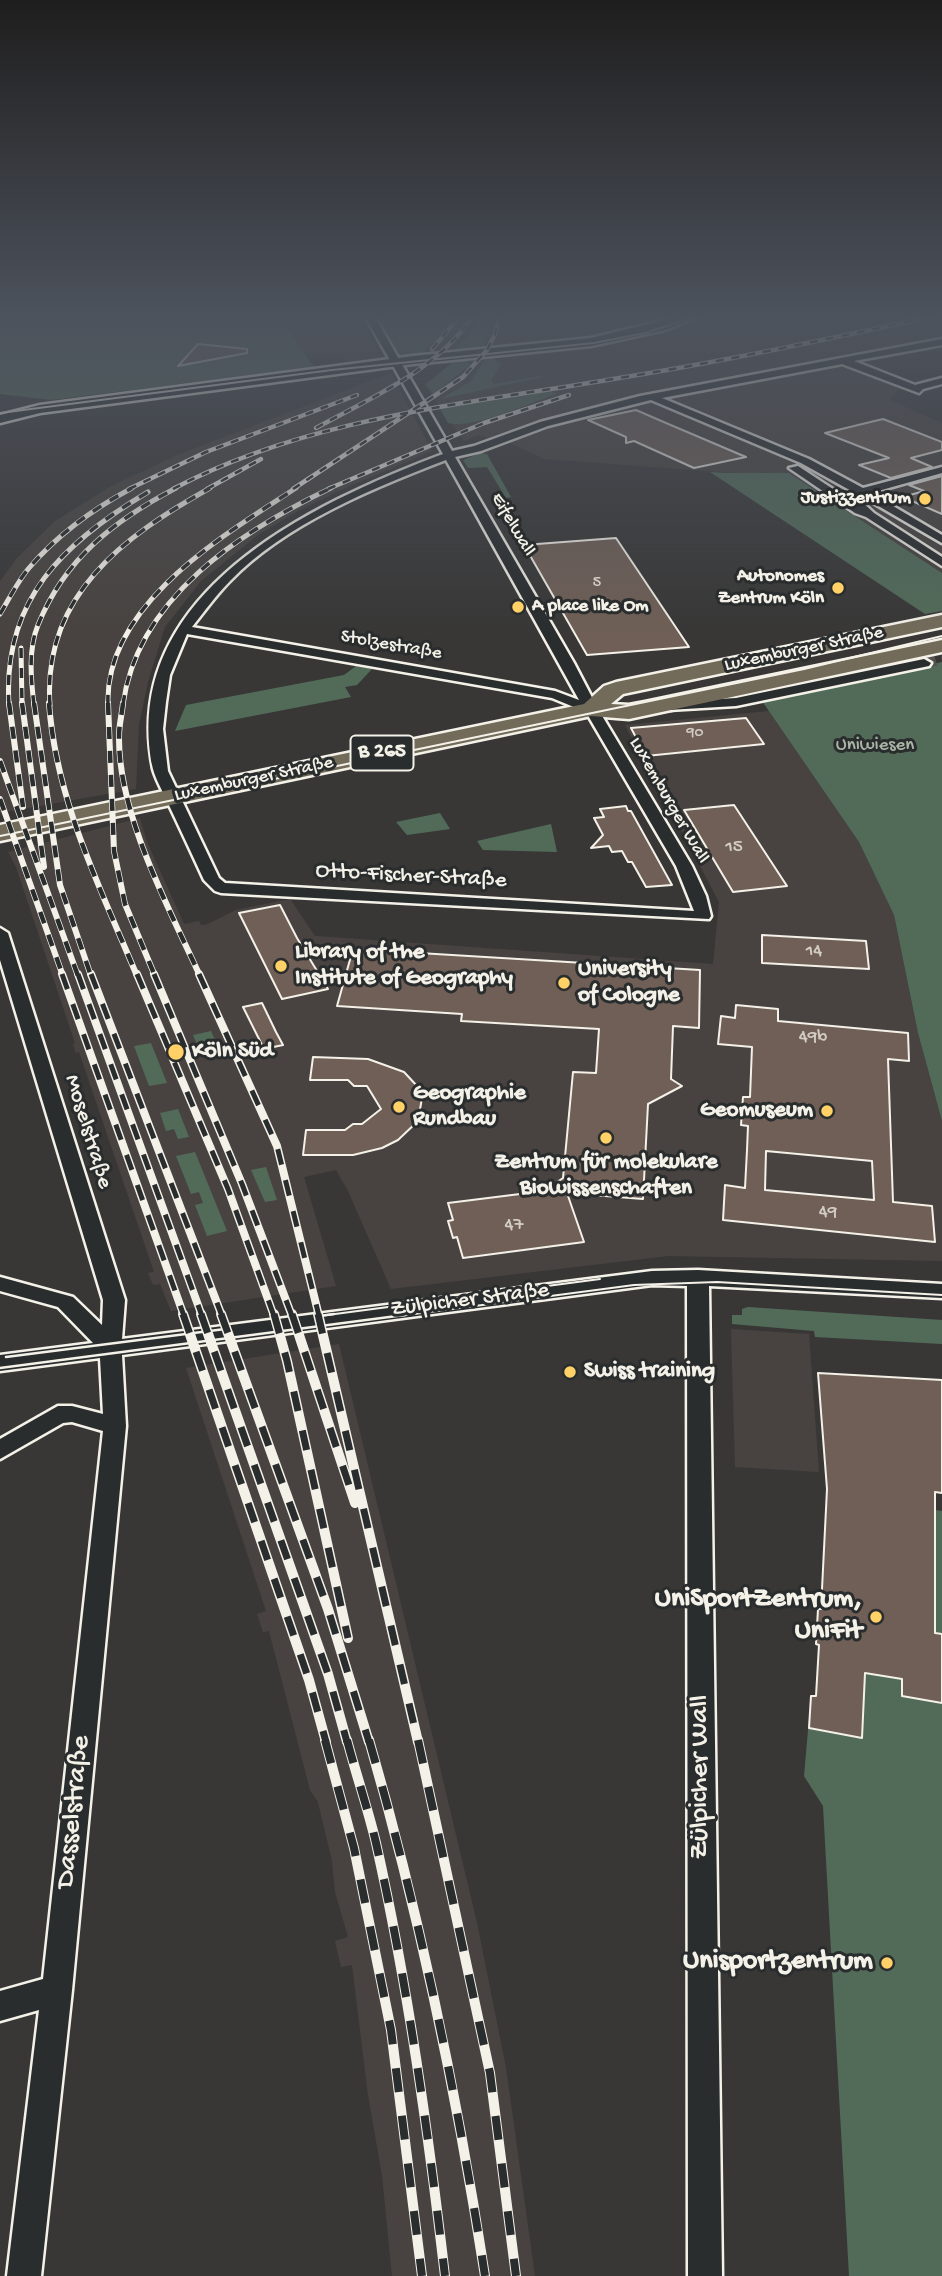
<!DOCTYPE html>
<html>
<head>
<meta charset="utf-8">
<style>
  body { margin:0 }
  canvas { display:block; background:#383736 }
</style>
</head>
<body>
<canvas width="942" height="2276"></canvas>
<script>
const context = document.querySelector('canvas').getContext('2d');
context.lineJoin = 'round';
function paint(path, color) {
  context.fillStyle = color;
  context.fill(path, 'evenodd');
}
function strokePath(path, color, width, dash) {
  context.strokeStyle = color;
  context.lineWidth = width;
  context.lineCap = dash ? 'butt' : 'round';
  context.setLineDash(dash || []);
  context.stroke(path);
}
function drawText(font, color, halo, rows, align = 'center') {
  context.font = font + ' "Gochi Hand",sans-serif';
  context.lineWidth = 6;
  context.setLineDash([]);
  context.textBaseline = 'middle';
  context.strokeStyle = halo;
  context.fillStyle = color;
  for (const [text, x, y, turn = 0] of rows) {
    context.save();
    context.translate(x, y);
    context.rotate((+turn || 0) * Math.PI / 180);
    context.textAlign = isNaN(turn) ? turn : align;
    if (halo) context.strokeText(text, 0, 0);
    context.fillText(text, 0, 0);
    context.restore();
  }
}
paint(new Path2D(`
  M454 316H942V344L843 365 900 386 890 400 942 423V573L789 473 763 472 748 474 545 459 510 443 478 435 464 441 424 384 457 361 486 357 493 347 421 354 442 334Z
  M284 324 364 326 383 359 352 363 333 354 307 356Z
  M391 373 432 451 341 490 298 511 258 535 201 581 165 627 148 682 139 724 136 789 0 813V581L17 558 55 521 113 485 180 454Z
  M769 711 859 842 894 915 918 1033 942 1121V1261L668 1256 391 1289 348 1191 336 1170 304 1177 336 1286 171 1311 160 1284 153 1285 148 1273 154 1272 79 1052 76 1053 73 1044 75 1043 16 867 8 852 140 818 147 842 184 924 199 921 201 925 208 924 236 910 290 899 315 936 713 964 719 902 625 725Z
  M731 1329 809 1334 819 1472 735 1467Z
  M339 1344 477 1923 506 2068 535 2276H392L382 2175 368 2095 352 1965 341 1967 335 1941 348 1937 335 1892 332 1861 318 1802 310 1790 269 1631 263 1632 257 1614 266 1611 186 1368Z`), '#484340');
paint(new Path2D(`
  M0 316H273L276 319 359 316 364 326 285 324 314 367 51 400 0 394Z
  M374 316H454L442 334 421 354 396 357Z
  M481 316H493L483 348 453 351 470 333Z
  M486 357H492L501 365 491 381 494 384 540 376 542 377 441 399 471 381Z
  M454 361H468L470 365 433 394 426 384Z
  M551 391 557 394C530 402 473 430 448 423L440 409Z
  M480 453 487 454 511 497 506 498 487 467 468 468 463 460Z
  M710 472C737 474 762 472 789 473L942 573V611L925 614Z
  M942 662V1121L918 1033 894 915 859 842 762 701Z
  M356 666 372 669 357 685 345 687 351 697 175 731 186 705 344 675Z
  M440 813 450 829 407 835 396 822Z
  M551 824 557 852 483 850 477 841Z
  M211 1031 221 1054 203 1058 193 1035Z
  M151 1043 167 1083 149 1086 134 1046Z
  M178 1109 189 1137 178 1139 174 1129 166 1131 160 1113Z
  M195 1152 227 1231 207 1236 195 1205 203 1203 199 1192 191 1194 176 1156Z
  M266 1167 277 1200 265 1202 251 1170Z
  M748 1307 942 1320V1344L815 1337 814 1331 732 1324V1315H742V1309Z
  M827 1493 942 1511V2276H849L823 1806 804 1776 811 1696H816L819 1645 816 1644 818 1609 821 1608Z`), '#526b59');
const building = new Path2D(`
  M198 344 247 349V353L178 366Z
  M636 410 666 423 746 457 694 468 634 441 626 443V437L588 420Z
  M883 419 942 442V450L911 458 932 467 891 478 859 465 889 458 825 433Z
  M942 476V514L903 497 924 491 909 485Z
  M616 538 689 647 587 655 524 545Z
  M746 718 764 744 646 756 631 728Z
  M734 805 787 886 733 892 684 810Z
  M626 806 628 811H631L672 885 646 887 632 862H628L622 851 612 852 609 846 591 848 603 835 594 818 604 817 600 809Z
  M280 905 297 938 328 989 282 999 239 913Z
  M762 935 866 941 869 969 762 963Z
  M353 949 700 970 699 1028 673 1026 671 1079 682 1086 648 1104 643 1199 567 1193 584 1242 463 1258 457 1237 453 1238 448 1221 453 1220 448 1203 544 1191 563 1178 573 1072 596 1073 599 1029 461 1021 462 1014 337 1006Z
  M262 1003 276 1032 283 1045 264 1049 243 1007Z
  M736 1005 778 1009V1021L908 1033 909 1061 888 1059 893 1202 932 1206 935 1242 723 1220 725 1185 745 1188 747 1150 748 1126 741 1125 743 1097H750L752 1047 718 1044 721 1016 735 1018ZM766 1151 872 1161 874 1200 765 1190Z
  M313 1057 368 1059 404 1072 418 1087 422 1098 418 1121 398 1140 382 1148 353 1155H303L306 1130H345L353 1124H362L381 1109 367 1086H354L348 1080H310Z
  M818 1373 942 1380V1493L935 1492V1633L942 1634V1703L902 1696V1679L865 1673 862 1738 809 1728 811 1696H816L819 1645 816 1644 818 1609H821L827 1489Z`);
paint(building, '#6f5f56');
strokePath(building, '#f4f1e8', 2);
strokePath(new Path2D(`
  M924 663 942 658`), '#545351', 12, [12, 6]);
const street = new Path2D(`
  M365 316H374L452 451 474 446 540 422 640 396 942 339V345L854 361 915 385 942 378V384L923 389 919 393 842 364 662 398 809 459 863 488 942 467V473L871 493 942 535V543L863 497 860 500 874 513 942 557V566L866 517 855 513 789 468 798 466 848 499 855 493 801 463 651 400 548 426 481 451 455 457 574 663 598 709 692 866 706 896 711 916 709 919 221 893 215 891 204 880C192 854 180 828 168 803 163 792 156 780 153 769 118 595 310 504 443 454ZM446 460 579 700 555 691 192 627C204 612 216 595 230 581 285 524 373 488 446 460ZM187 634 552 698 586 712 676 866 694 911 225 883 219 878 168 771 163 729 166 702 170 675Z
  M924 659 931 663 929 666 736 706 668 710 661 706 668 702 736 698Z
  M0 928 8 933 125 1300 122 1339 652 1271 698 1270 942 1284V1298L709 1286 722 2276H688L687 1286 652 1285 122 1355 126 1426 72 1990 41 2276H7L39 2010 0 2021V1991L43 1979 103 1431 72 1422 63 1423 0 1459V1439L58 1406H72L103 1414 100 1358 0 1371V1355L93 1343 58 1307 0 1291V1277L73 1297 102 1325 103 1300 0 960Z`);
const secondary = new Path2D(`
  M681 316H701L665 330 591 346 413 364 40 413 0 423V415L40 405 413 356 591 338Z`);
const primary = new Path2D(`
  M942 615V627L623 694 611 704 629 705 645 702 942 640V652L629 719 591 716 0 841V825L584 704 604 686 616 682Z`);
strokePath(street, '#f4f1e8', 5);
strokePath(secondary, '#f4f1e8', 5);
strokePath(primary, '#f4f1e8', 5);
paint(street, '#2a2d2e');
paint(secondary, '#2a2d2e');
paint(primary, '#726b5a');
strokePath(new Path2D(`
  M0 413 332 370 594 343 645 333 698 316
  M0 836 804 669 942 636
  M320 1316 600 1279
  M399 1316 634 1285 717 1282 942 1295`), '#f4f1e8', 2);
strokePath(new Path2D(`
  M319 1316 334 1314
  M6 1357 225 1329
  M0 1368 412 1314`), '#f4f1e8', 2.5);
const railFar5 = new Path2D(`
  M432 349 460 316
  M316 428C372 397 436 371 473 316
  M129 489 206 452 357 395
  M173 489C307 418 466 404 613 379 721 362 828 339 935 316
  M207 489 261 459
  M293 489 463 377 487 350 495 334 499 316
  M328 489 484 423 569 395`);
const railFar4 = new Path2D(`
  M0 614C9 599 18 581 29 568 58 534 93 509 132 488
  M21 648 22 705
  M9 705C2 600 64 542 148 492
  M34 705C31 680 28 649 38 625 65 558 115 520 176 488
  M50 705C42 596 124 536 210 488
  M108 705C104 605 224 535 296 488
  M123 705C137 598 241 531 331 488`);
const railFar3 = new Path2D(`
  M9 703 23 807
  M22 703 44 867
  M34 703 60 885 91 976
  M49 703C56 801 100 887 137 976
  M108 703 114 851 125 904 155 976
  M123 703C122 714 119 725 119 736 118 814 168 906 200 976
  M0 761 78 976
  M0 799 63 976`);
const railFar2 = new Path2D(`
  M62 974 184 1316
  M78 974 202 1316
  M91 974 222 1316
  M137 974 228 1189 274 1316
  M154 974 242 1184 292 1316
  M199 974 277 1146 319 1316`);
const railFar1 = new Path2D(`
  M183 1314 309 1680 326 1742
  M201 1314 328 1674 347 1742
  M221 1314 328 1609 369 1742
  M274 1314 287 1361 348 1638
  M292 1314 355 1503
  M318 1314 418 1742`);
const rail = new Path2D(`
  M325 1740 354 1848 391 2030 422 2276
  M347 1740C356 1774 368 1809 376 1843 408 1986 428 2131 445 2276
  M369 1740C420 1916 457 2095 485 2276
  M418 1740 490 2073 516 2276`);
strokePath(railFar5, '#f4f1e8', 4.5);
strokePath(railFar4, '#f4f1e8', 5);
strokePath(railFar3, '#f4f1e8', 6);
strokePath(railFar2, '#f4f1e8', 8);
strokePath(railFar1, '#f4f1e8', 10);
strokePath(rail, '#f4f1e8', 10);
strokePath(railFar5, '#2a2d2e', 2.5, [8]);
strokePath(railFar4, '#2a2d2e', 3.5, [10]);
strokePath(railFar3, '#2a2d2e', 4.5, [12]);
strokePath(railFar2, '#2a2d2e', 5, [16]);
strokePath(railFar1, '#2a2d2e', 7, [20]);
strokePath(rail, '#2a2d2e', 8, [24]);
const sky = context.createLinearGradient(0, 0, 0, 635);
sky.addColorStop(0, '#1f1e1e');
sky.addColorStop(0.5, '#4d535d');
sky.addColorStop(1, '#4d535d00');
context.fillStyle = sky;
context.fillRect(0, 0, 942, 635);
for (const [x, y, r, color] of [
  [925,499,7,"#ffd166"],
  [838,588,7,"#ffd166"],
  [518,607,7,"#ffd166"],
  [281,966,7,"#ffd166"],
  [564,983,7,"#ffd166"],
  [176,1052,9,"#ffd166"],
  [399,1107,7,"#ffd166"],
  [827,1111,7,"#ffd166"],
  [606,1138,7,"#ffd166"],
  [570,1372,7,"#ffd166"],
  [876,1617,7,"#ffd166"],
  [887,1963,7,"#ffd166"]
]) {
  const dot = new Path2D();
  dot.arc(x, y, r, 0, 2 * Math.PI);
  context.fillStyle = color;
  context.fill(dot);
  strokePath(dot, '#2a2d2e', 2.5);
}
drawText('16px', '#d3ccc4', null, [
  ["5",597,584],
  ["90",695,734]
]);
drawText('bold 19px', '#f4f1e8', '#2a2d2e', [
  ["Justizzentrum",911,499],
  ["Autonomes",824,577],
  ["Zentrum Köln",824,599],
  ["A place like Om",532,607,"left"]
], 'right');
drawText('19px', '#f4f1e8', '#2a2d2e', [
  ["Eifelwall",512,525,60],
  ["Stolzestraße",391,646,10],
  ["Luxemburger Straße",804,650,-12],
  ["Luxemburger Straße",254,780,-12],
  ["Luxemburger Wall",668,801,60]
]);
drawText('19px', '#abb5a8', '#2a2d2e', [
  ["Uniwiesen",875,746]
]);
drawText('19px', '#d3ccc4', null, [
  ["15",734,848],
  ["14",814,952],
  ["49b",813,1038],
  ["49",828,1213],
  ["47",514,1226]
]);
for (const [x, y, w] of [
  [382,753,63]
]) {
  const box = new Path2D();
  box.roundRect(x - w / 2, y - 17.5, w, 35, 5);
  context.fillStyle = '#2a2d2e';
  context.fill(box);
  strokePath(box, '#f4f1e8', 2);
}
drawText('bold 21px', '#f4f1e8', null, [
  ["B 265",382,753]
]);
drawText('23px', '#f4f1e8', '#2a2d2e', [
  ["Otto-Fischer-Straße",411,877,3],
  ["Moselstraße",87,1132,73],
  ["Zülpicher Straße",470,1301,-7]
]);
drawText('bold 23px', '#f4f1e8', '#2a2d2e', [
  ["Library of the",295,953],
  ["Institute of Geography",295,979],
  ["University",578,970],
  ["of Cologne",578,996],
  ["Köln Süd",192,1052],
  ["Geographie",413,1094],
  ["Rundbau",413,1120],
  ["Geomuseum",813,1111,"right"],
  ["Zentrum für molekulare",606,1163,"center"],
  ["Biowissenschaften",606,1189,"center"],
  ["Swiss training",584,1372]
], 'left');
drawText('bold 28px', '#f4f1e8', '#2a2d2e', [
  ["UniSportZentrum,",862,1601],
  ["UniFit",862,1633],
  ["Unisportzentrum",873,1963]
], 'right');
drawText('28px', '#f4f1e8', '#2a2d2e', [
  ["Zülpicher Wall",702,1777,-90],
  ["Dasselstraße",75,1812,-84]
]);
</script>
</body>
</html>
